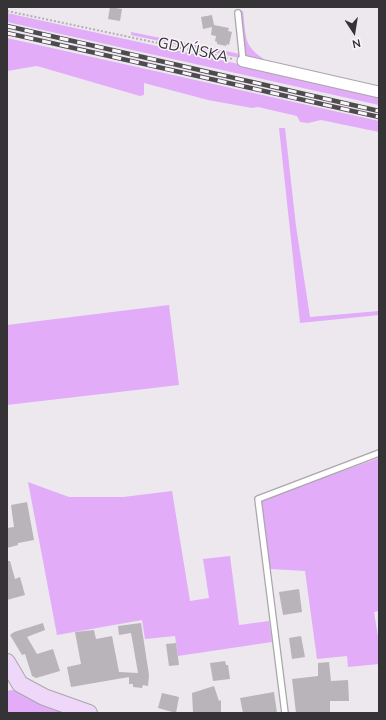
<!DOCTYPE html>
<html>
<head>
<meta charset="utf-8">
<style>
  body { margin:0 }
  #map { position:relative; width:386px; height:720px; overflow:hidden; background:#ece8ee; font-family:Mulish,sans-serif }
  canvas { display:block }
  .frame { position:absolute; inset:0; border:8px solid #353335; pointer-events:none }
  .north { position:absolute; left:334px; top:12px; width:40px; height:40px; -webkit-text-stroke:3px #f9f5fb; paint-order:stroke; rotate:168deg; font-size:11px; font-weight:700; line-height:16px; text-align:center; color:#353335 }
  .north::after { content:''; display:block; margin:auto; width:14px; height:18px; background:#353335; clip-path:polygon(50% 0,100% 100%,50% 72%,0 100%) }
</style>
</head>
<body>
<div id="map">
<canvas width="386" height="720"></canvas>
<div class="frame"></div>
<div class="north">N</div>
</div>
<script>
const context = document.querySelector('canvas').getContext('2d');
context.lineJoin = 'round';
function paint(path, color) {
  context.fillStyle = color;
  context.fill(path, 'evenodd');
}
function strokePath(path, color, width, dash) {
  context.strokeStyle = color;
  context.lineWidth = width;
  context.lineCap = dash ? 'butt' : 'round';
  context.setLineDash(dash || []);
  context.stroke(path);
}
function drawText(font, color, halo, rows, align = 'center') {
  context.font = font + ' Mulish,sans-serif';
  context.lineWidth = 3;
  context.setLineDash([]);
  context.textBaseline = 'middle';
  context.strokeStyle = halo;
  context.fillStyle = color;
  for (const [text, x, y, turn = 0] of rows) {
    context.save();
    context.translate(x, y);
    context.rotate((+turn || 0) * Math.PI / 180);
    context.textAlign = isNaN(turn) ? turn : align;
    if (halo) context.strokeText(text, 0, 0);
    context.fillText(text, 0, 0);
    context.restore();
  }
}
paint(new Path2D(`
  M243 11C247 45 243 45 272 65L246 58 240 12Z
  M7 13 379 95V105L7 22Z
  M131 32 240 54V58L131 35Z
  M7 38 379 121V132L321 120 308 123 300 122 297 116 258 107 252 108 208 100 144 83V95L140 96 37 66 7 71Z
  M279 128H285L296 226 310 317 379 311V315L300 323Z
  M169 305 179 385 7 405V325Z
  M379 458V611L374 612 379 643V664L348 667 347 656 317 659 305 571 270 569 261 500Z
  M28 482 69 497H123L172 491 190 601 209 598 203 559 230 556 239 625 269 621 272 642 178 656 175 636 145 639 142 620 57 635Z
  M12 690 71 713H7V691Z`), '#e2acf8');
paint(new Path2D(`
  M110 7 122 9 120 21 108 19Z
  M212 15 214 25 229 28 228 31 232 32 229 45 227 44 226 46 217 44V42L215 41 216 36 211 35 212 27 203 29 201 17Z
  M27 502 34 540 18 543V545L7 548V528L14 527 11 505Z
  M7 561H10L15 579 20 577 25 595 7 600Z
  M299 589 302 612 283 615 279 592Z
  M43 623 45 630 27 637 37 654 53 649 60 671 36 678 32 676 25 654 22 655 10 635 14 632Z
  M141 623 149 675 148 686 143 685 142 688 133 687V684H129V677L71 687 67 667 81 664 75 632 94 630 96 639 112 636 119 672 138 673 131 633 119 635 118 626Z
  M301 636 305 657 292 659 289 638Z
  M176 643 179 665 169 666 166 644Z
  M225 661 226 665H228L230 679 213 681 210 663Z
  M329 662 331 681 348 680 349 701H330V713H296L292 679 318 676V663Z
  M214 686 219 701 221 700V713H193L192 693Z
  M274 692 277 713H243L240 698Z
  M162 693 179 697 176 713 158 708Z`), '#b8b4b9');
const lane = new Path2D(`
  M238 13 243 61
  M285 713 258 499 379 453`);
const street = new Path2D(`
  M243 61 379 92`);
const secondary = new Path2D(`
  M7 662 20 684 44 697 89 713`);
strokePath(lane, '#aaa6ab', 8);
strokePath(street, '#aaa6ab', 13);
strokePath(secondary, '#aaa6ab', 18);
strokePath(new Path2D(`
  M7 11 233 59`), '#b3b0b4', 2, [2, 2]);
strokePath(lane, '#fff', 5.5);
strokePath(street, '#fff', 11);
strokePath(secondary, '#eed7f8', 16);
const rail = new Path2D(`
  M7 26 379 111
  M7 33 379 117`);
strokePath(rail, '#4e4b4e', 4.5);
strokePath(rail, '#f9f5fb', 3, [9]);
drawText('15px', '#353335', '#f9f5fb', [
  ["GDYŃSKA",193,50,12]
]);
</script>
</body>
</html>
